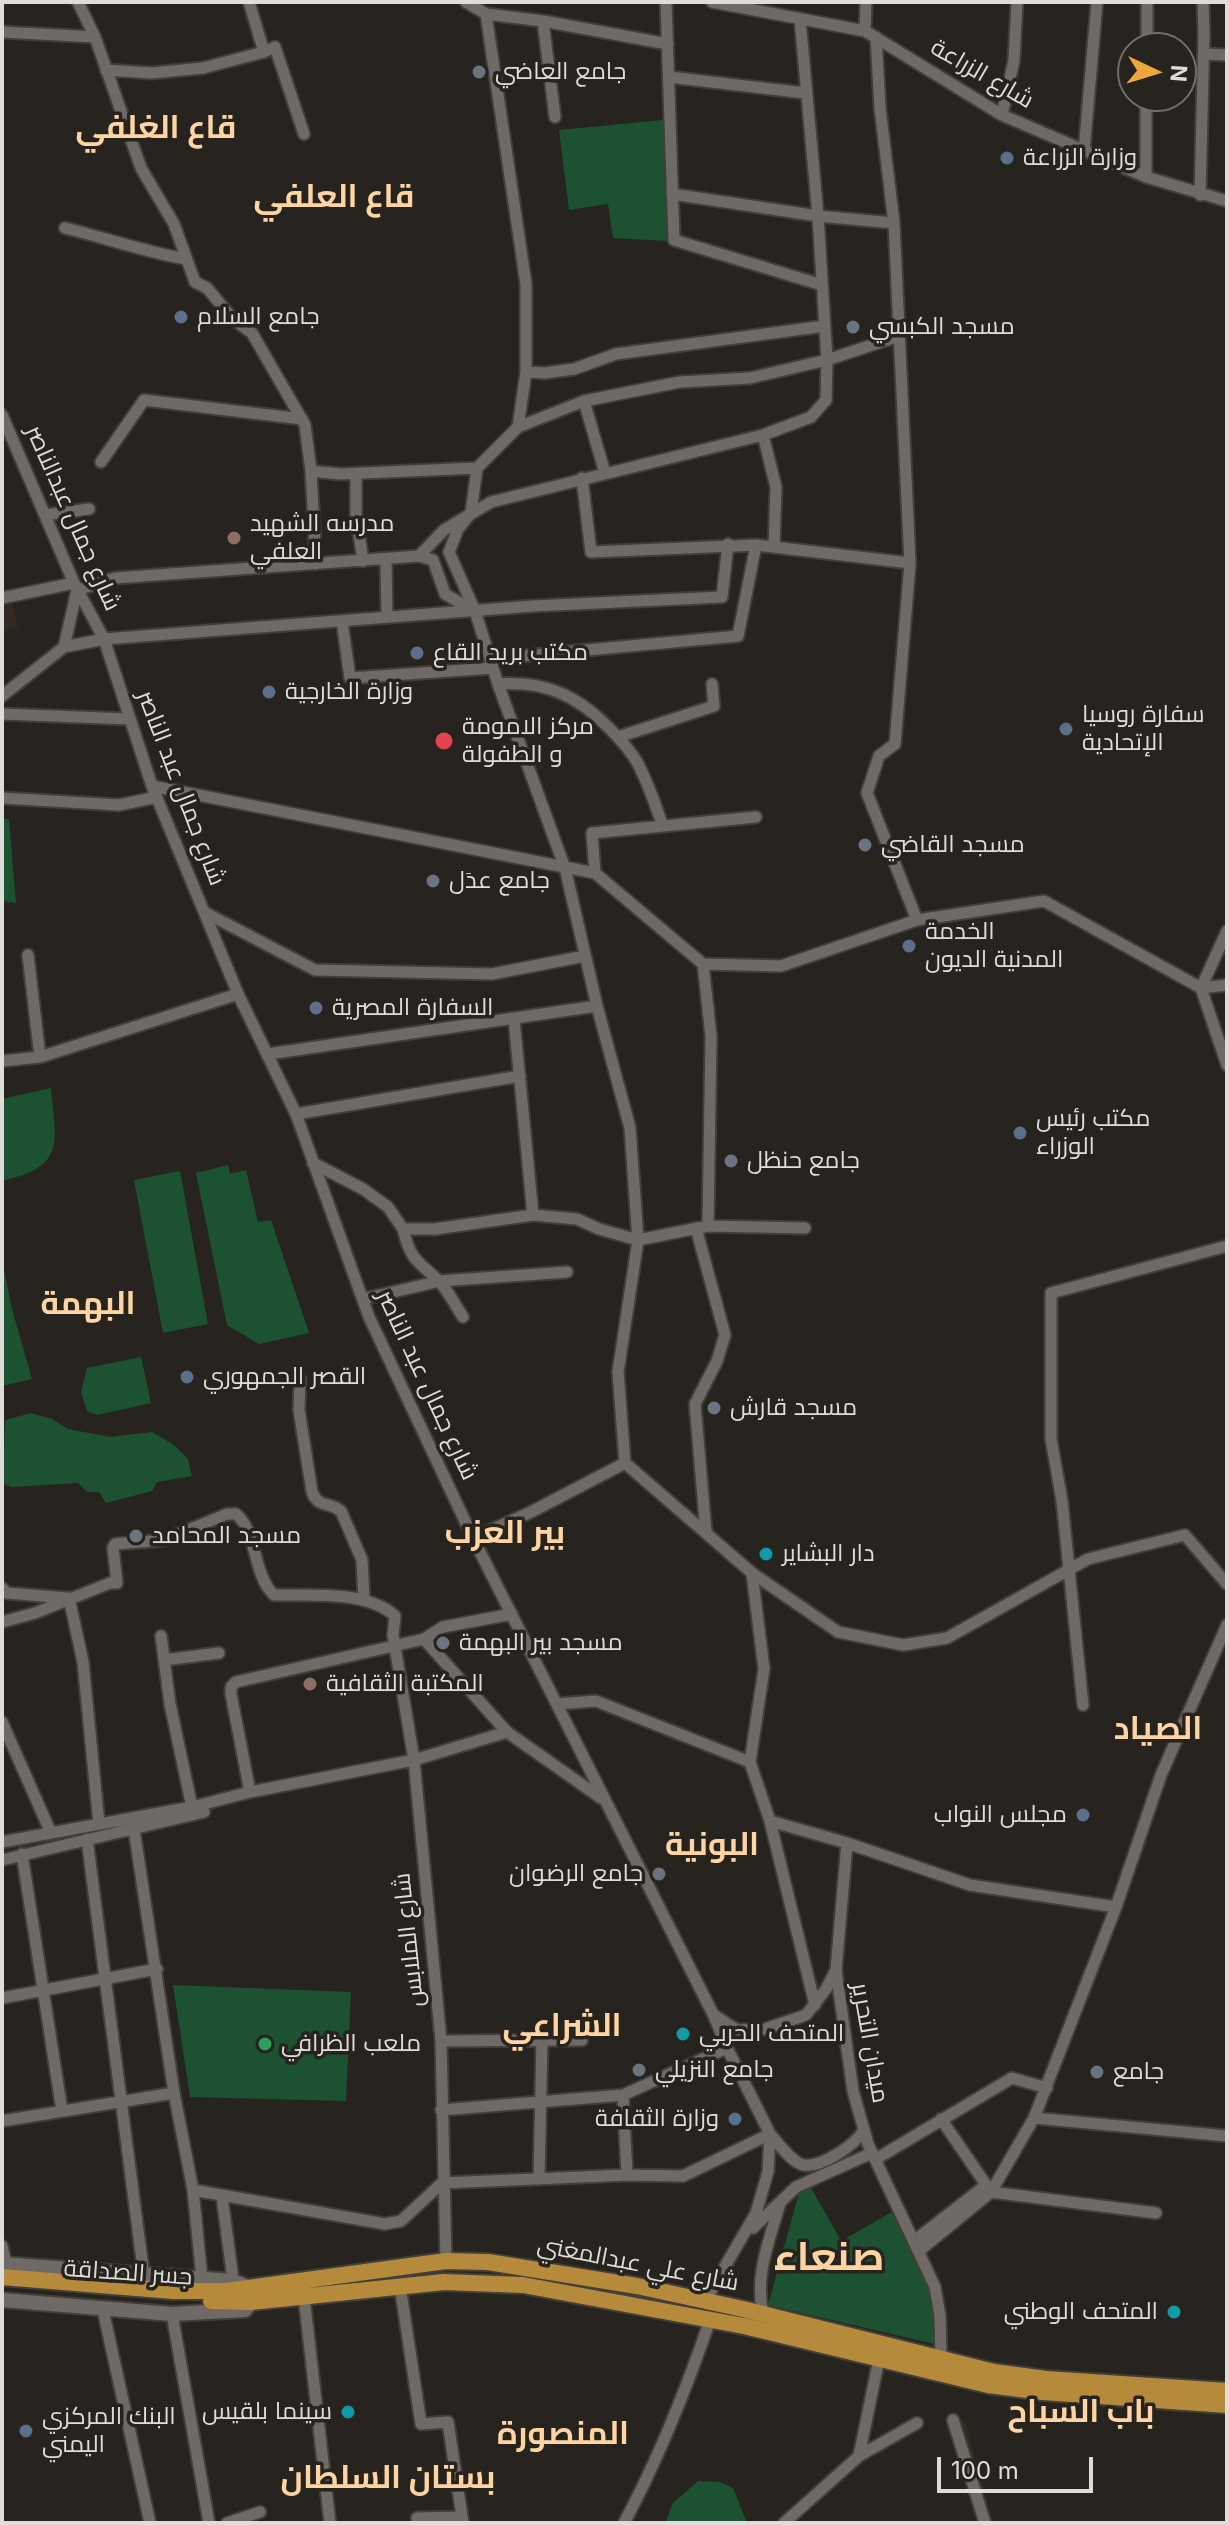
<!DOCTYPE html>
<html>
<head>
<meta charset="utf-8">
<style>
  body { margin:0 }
  #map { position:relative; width:1229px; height:2525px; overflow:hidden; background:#27231e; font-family:Inter,sans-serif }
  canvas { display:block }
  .frame { position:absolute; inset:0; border:4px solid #dfddda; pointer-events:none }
  .north { position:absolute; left:1117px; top:32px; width:80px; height:80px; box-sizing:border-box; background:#27231e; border:2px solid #716d69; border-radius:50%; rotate:94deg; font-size:22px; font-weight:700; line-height:32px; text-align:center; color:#dfddda }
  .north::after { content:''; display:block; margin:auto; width:28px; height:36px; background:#efa73d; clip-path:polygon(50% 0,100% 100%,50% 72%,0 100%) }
  .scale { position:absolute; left:937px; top:2457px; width:156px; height:36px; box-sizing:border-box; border:4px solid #dfddda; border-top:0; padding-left:10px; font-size:24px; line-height:28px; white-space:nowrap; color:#dfddda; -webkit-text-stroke:6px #27231e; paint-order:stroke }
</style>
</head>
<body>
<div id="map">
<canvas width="1229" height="2525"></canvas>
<div class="frame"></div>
<div class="north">N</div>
<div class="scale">100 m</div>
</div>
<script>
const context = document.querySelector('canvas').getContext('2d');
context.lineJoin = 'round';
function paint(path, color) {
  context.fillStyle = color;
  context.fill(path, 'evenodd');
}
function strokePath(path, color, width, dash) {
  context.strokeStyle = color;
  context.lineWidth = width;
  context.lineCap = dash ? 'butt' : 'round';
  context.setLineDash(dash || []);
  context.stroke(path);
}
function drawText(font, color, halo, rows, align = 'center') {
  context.font = font + ' Inter,Cairo,sans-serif';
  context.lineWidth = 7;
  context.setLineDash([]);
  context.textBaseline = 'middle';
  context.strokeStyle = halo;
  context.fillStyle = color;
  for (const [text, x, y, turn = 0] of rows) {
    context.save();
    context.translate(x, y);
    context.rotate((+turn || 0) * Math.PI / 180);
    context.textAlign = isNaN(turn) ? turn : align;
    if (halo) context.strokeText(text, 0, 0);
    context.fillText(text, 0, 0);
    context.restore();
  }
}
paint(new Path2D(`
  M12 602 18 627 2 632V604Z
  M947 2420H965L993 2523H977Z`), '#322a21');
paint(new Path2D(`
  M663 120 667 241 613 238 608 204 569 210 559 130Z
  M2 819H9L16 903 2 901Z
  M51 1088C56 1145 66 1166 2 1181V1099Z
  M228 1165 230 1174 246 1170 258 1222 271 1220 309 1333 259 1344 227 1325 196 1173Z
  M180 1171 208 1324 163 1333 134 1180Z
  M2 1259 12 1309 32 1379 2 1386Z
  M141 1357 151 1403 97 1415 87 1411 81 1392 87 1368Z
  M31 1413 52 1419 68 1429 110 1437 152 1432 174 1445 188 1459 192 1476 157 1482 152 1491 106 1503 99 1492H87L78 1483 12 1487 3 1484 5 1420Z
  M173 1985 351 1992 346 2101 190 2097Z
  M809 2184 841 2241 892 2212 931 2285 937 2316 934 2344 768 2305 799 2193Z
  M698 2481 720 2482 733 2488 747 2523H631L666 2522 672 2504Z`), '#1c5231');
const street = new Path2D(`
  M78 2 95 37 141 168 174 224 195 282 207 288 233 319 252 333 305 425 311 471 316 564
  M249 2 264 52 275 47 304 134
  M466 2 486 14 526 284V372L518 427
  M666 2 674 240 822 285
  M712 2 865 31 1002 115 1146 177 1227 201
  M486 14 543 21 668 44
  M543 21 555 117
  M865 31 866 2
  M2 32 95 37
  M876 37 880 108 894 223 910 563 895 744 879 756 867 793 917 920
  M1147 48V2
  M1204 54 1227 55
  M106 70 152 73 203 68 264 52
  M669 77 805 93
  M1002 115 1014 60 1017 2
  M1084 151 1097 2
  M1146 177V96
  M672 194 818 216 894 223
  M1200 195 1204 33 1203 2
  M65 228C106 238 145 252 186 259
  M526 372 544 373 574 369 616 354 825 326
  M584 401 605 473
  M2 415 74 583 104 639 152 786 238 994 296 1114 369 1317 473 1538 713 2014 727 2048 770 2134 768 2172 756 2213 705 2301
  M763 435 776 487 774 547
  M101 462 144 400 302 419
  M311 471 340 474 477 468
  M356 474V514L363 561
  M582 478 591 552 756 545 910 563
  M45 515 89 509
  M419 556 444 530 491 502 763 435 811 417 826 400 827 360 818 216 800 19
  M386 560 387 617
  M77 590 115 578 419 556 433 560 445 594 474 611
  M2 598 74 583
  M342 621 350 678 493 668
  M64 647 77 590
  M490 659 738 636 756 545
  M498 684C545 681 577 695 609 728 619 738 630 750 637 762 648 782 655 805 663 826
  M2 696 64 647 104 639 533 606 722 597 728 544
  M2 714 129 719
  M618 737 714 706 712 684
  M152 786 595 873 703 964 781 966 917 920 1044 901 1201 988 1227 985
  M2 798 119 805 157 797
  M595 873 592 833 756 817
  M204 912 315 970 492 974 585 956
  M1227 931 1201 988 1227 1065
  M28 955 40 1057
  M514 1019 533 1215
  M268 1054 597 1006
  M2 1061 40 1057 238 994
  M296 1114 520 1076
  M313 1163 363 1189 388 1207 403 1229H435L533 1215 577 1219 599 1229 638 1240 708 1226 711 1036 703 964
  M708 1226 805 1228
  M696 1228 725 1335 717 1361 695 1404 706 1532
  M403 1229C411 1261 416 1259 438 1280 448 1290 455 1305 463 1317
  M363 1299 440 1281 567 1272
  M300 1379 299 1410 312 1492C318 1508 330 1502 341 1511L362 1560 364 1599
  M473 1538 531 1512 625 1463
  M752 1573 838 1632 903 1645 947 1638 1088 1559 1185 1535 1227 1584
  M2 1588 7 1593 67 1598
  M69 1598 83 1662 99 1824
  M2 1622 35 1613 110 1583H117L113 1548 115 1544 164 1540 227 1514H236C258 1532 252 1574 274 1595 310 1596 367 1590 395 1616L393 1635 414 1760 441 2041 446 2261
  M161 1636 170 1704 192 1807
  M424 1639 507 1732 601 1798
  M164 1660 219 1653
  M557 1704 596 1701 750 1762
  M1083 1705 1062 1501 1051 1439V1293L1227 1246
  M2 1722 51 1833
  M250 1792 231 1694V1687L236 1682 424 1639 443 1627 512 1614
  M770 1821 847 1843 970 1885 1116 1907
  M134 1829 174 2093 193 2190 202 2279
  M87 1839 144 2276
  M2 1842 192 1807 250 1792 414 1760 507 1732
  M847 1843 836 1970 853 2091 868 2144 935 2287 940 2316 941 2359
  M22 1854 62 2111
  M2 1860 204 1812
  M2 1998 157 1969
  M815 2005 770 1821 750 1762 764 1669 752 1573 625 1463 618 1372 638 1240 630 1128 597 1006 565 868 498 684 475 611 449 552 458 529 471 513 477 468 518 427 584 401 680 382 750 378 827 360 899 336
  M714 2015 737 2030 765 2029 806 2015 826 1989 836 1970
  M441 2041 582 2040
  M623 2095 627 2175
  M441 2110 623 2095 727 2048
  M1034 2118 1227 2136
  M941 2119 991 2192 1156 2213
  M2 2121 174 2093
  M876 2159 1012 2078 1047 2088
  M539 2179 542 2039
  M193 2190 385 2224 401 2221 442 2183 627 2175 683 2176 770 2134C778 2143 792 2163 804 2165 821 2168 855 2145 864 2130
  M222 2197 234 2287
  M753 2228 796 2187 872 2153
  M914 2241 986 2185
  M2 2246 6 2264
  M919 2251 991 2192 1034 2118 1116 1907 1161 1775 1227 1625
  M400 2286 421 2424 448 2422 463 2523
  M304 2297 330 2523
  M103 2310 150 2523
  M763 2313C754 2276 770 2239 780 2203
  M172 2314 209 2523
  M953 2420 985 2523
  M859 2456 879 2359
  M417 2518 462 2517
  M227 2523 260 2512
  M624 2523C659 2458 686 2390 710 2320
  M784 2523 859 2456 917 2423`);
const secondary = new Path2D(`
  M2 2264 233 2281 250 2288
  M2 2300 172 2314 245 2310 251 2302`);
const primary = new Path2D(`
  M2 2277 173 2291H226L446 2261 488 2262 637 2286 743 2309 994 2372 1046 2379 1227 2391
  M211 2301 251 2302 444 2282 523 2285 744 2326 988 2385 1043 2392 1227 2405`);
strokePath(street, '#423e3a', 15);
strokePath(secondary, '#423e3a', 18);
strokePath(primary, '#423e3a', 20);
strokePath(street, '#6f6a65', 11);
strokePath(secondary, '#6f6a65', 14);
strokePath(primary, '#b58a3b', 16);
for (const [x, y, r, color] of [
  [479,72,8,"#6b7280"],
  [1007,158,8,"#5c6f8a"],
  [181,317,8,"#5c6f8a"],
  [853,327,8,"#6b7280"],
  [234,538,8,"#8d6e63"],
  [417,653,8,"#5c6f8a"],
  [269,692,8,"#5c6f8a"],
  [1066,729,8,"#5c6f8a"],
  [444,741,10,"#e0444e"],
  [865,845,8,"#6b7280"],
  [433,881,8,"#6b7280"],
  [909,946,8,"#5c6f8a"],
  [316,1008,8,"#5c6f8a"],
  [1020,1133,8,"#5c6f8a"],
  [731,1161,8,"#6b7280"],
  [187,1377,8,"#5c6f8a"],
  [714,1408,8,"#6b7280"],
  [136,1536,8,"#6b7280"],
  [766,1554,8,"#0f9aa8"],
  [443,1643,8,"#6b7280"],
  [310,1684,8,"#8d6e63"],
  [1083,1815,8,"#5c6f8a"],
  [659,1874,8,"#6b7280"],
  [683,2034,8,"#0f9aa8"],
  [265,2044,8,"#2e9e5b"],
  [639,2070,8,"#6b7280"],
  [1097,2072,8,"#6b7280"],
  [735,2119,8,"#5c6f8a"],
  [1174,2312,8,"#0f9aa8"],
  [348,2412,8,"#0f9aa8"],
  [26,2431,8,"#5c6f8a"]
]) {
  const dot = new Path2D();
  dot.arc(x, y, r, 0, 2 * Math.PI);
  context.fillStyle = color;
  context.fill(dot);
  strokePath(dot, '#27231e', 3);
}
drawText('24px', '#dfddda', '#27231e', [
  ["جامع العاضي",495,72],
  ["وزارة الزراعة",1023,158],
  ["جامع السلام",197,317],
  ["مسجد الكبسي",869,327],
  ["مدرسه الشهيد",250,524],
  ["العلفي",250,552],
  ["مكتب بريد القاع",433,653],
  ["وزارة الخارجية",285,692],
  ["سفارة روسيا",1082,715],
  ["الإتحادية",1082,743],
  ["مركز الامومة",462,727],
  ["و الطفولة",462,755],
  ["مسجد القاضي",881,845],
  ["جامع عدَل",449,881],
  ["الخدمة",925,932],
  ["المدنية الديون",925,960],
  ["السفارة المصرية",332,1008],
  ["مكتب رئيس",1036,1119],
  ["الوزراء",1036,1147],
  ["جامع حنظل",747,1161],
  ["القصر الجمهوري",203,1377],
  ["مسجد قارش",730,1408],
  ["مسجد المحامد",152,1536],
  ["دار البشاير",782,1554],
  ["مسجد بير البهمة",459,1643],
  ["المكتبة الثقافية",326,1684],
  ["مجلس النواب",1067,1815,"right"],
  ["جامع الرضوان",643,1874,"right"],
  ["المتحف الحربي",699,2034],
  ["ملعب الظرافي",281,2044],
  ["جامع النزيلي",655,2070],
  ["جامع",1113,2072],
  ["وزارة الثقافة",719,2119,"right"],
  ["المتحف الوطني",1158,2312,"right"],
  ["سينما بلقيس",332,2412,"right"],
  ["البنك المركزي",42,2417],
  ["اليمني",42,2445]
], 'left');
drawText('24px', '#dfddda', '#27231e', [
  ["شارع الزراعة",982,74,30],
  ["شارع جمال عبدالناصر",73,518,66],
  ["شارع جمال عبد الناصر",181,788,69],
  ["شارع جمال عبد الناصر",427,1385,65],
  ["شارع الملابس",409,1940,-96],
  ["ميدان التحرير",870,2043,80],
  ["شارع علي عبدالمغني",638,2264,11],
  ["جسر الصداقة",128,2273,4]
]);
drawText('bold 32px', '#fed5a2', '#27231e', [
  ["قاع الغلفي",156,128],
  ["قاع العلفي",334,197],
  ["البهمة",88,1304],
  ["بير العزب",505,1533],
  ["الصياد",1158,1729],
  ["البونية",712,1845],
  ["الشراعي",562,2026],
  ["باب السباح",1081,2412],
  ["المنصورة",563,2434],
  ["بستان السلطان",388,2478]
]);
drawText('bold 40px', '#fed5a2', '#27231e', [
  ["صنعاء",829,2258]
]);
</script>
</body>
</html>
